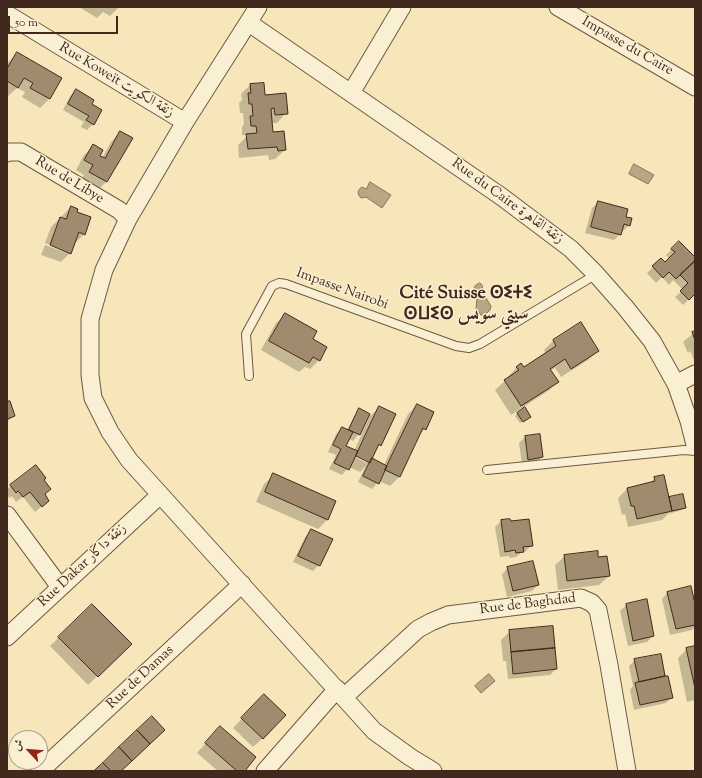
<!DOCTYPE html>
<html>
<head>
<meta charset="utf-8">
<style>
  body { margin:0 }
  #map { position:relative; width:702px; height:778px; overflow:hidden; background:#f6e6b9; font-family:"Sorts Mill Goudy",Amiri,serif }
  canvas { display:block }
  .frame { position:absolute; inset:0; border:8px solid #42291d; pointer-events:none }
  .north { position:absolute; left:8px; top:730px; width:40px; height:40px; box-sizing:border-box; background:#f9efd2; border:1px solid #b0a08a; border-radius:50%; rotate:296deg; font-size:11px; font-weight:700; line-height:16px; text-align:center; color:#42291d }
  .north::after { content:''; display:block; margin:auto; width:14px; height:18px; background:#8f2418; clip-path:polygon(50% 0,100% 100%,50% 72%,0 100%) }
  .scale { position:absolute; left:8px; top:16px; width:110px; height:18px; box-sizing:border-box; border:2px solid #42291d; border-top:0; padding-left:5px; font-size:12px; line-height:14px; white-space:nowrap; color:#42291d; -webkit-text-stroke:3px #f9efd2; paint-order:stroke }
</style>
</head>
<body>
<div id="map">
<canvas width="702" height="778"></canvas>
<div class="frame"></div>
<div class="north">ش</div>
<div class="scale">50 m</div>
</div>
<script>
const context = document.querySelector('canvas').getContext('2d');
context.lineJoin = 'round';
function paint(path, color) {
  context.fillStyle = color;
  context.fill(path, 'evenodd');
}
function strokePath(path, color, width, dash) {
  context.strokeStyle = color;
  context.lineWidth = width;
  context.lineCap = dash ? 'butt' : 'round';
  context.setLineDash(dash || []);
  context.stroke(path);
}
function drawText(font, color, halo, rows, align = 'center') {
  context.font = font + ' "Sorts Mill Goudy",Amiri,"Noto Sans Tifinagh",serif';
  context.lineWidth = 3;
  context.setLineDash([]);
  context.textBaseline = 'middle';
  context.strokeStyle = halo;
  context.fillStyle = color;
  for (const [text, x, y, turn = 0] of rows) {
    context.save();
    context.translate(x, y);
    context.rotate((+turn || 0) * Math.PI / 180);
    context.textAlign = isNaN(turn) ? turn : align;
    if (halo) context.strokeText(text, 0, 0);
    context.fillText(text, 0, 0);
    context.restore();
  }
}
const water = new Path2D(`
  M634 164 654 175 648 184 629 174Z
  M370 182 391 195 382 208 366 197 361 198C357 194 357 190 362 187L366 189Z
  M480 283 482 285 484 295 491 306 490 310 485 315H481L476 309 477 298 474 289 475 286Z
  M489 674 495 681 481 693 475 686Z`);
paint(water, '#b9a684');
strokePath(water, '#89745b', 1);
paint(new Path2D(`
  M79 7H119L110 16 103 12 97 18Z
  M17 53 60 78 49 99 40 108 22 97 25 92 17 88 8 96H7V64Z
  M250 85 286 113 277 123H271L272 133 285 150 275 159 269 160 268 155 239 158 238 145 248 135H242V127L244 124 243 113H240L239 103 242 100 241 94Z
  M76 90 90 104 93 124 87 130 81 127 84 122 63 110 70 96Z
  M120 132 131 139 106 182 97 191 80 181 84 175 76 170 84 155 93 146 99 156 102 158 111 142Z
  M598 202 625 217 629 225 623 231H621L620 234 614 240 585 233 592 208Z
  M71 207 76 212 84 234 75 243 70 253 61 262 41 255 45 245 67 253V251L45 243 51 227Z
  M679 242 695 258V293L683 305 675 297 683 290 673 280 669 285 662 277 656 283 647 273 661 259 665 264 669 259 666 255Z
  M285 314 311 339 319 360 310 369 305 367 299 372 261 350 276 323Z
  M580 324 598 351 588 360 561 377 555 368 550 371 558 382 548 391 511 415 495 390 508 378V377L517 367 523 368 546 354 544 350 553 341Z
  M695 332V362L690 351 688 353 683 342Z
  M7 403 14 416 7 422Z
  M417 405 425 429 419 435 399 477 390 486 379 481 372 489 358 482 366 466 360 472 349 467 342 475 329 469 336 455 328 452 336 434 342 428 347 430 354 416 360 410 369 414 359 434 353 441 348 438 344 446 354 451 370 416 380 407V445L375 451 371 459 384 465 408 414ZM351 453 367 460V463L351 455Z
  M518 413 528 418 520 423 515 416Z
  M525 437 542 457 536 463 522 465 519 443Z
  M274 475 335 502 327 520 318 529 256 502 264 484Z
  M655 478 668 498 682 495 685 508 682 510 668 514 662 520 628 527 625 514 622 515 618 498 627 489 649 484Z
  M43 480 44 495 48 501 35 512 23 497 16 502 12 496 10 498 7 495V489L11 486Z
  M501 521 532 545 526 551 522 552 516 557 510 558 509 556 500 557 495 527Z
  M311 531 319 565 313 571 293 562 305 537Z
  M565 556 597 558 609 576 599 585 558 590 555 565Z
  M508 568 538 585 532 591 507 597 502 574Z
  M668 592 695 608V627L692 630 670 635 662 599Z
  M646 600 653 636 647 642 628 646 620 611 626 605Z
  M92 605 130 644 88 685 50 646Z
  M510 631 556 669 550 675 508 679 506 661H503L501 640Z
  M695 647V700L687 702 678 658 687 649Z
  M660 655 665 677 672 697 666 703 634 710 630 690 633 686 629 666 635 660Z
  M255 705 263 738 253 747 233 728Z
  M220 727 243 771H218L197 753Z`), '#0003');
const building = new Path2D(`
  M17 52 62 78 50 99 30 88 33 83 24 78 18 88 7 81V69Z
  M264 83 265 95 286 93 288 114 275 115 274 108 271 109 273 132 284 131 286 150 278 151 277 147 248 149 246 134 257 133 256 126H251L250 116H253L252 104H249L248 93H251L250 84Z
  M76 89 94 100 92 104 102 110 94 125 86 120 89 116 68 104Z
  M120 131 133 138 107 182 89 172 93 165 84 160 93 144 103 150 100 156 105 158Z
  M598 201 628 209 626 217 632 218 630 226 624 224 621 235 591 227Z
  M71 206 78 209 77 212 91 217 85 235 79 232 71 254 50 245 60 217 66 219Z
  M679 241 695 257V261L676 279 669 272 663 278 652 266 661 258 665 262 675 252 671 249Z
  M695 261V294L689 300 680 291 688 283 680 275Z
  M285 313 317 331 313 339 327 347 320 361 313 357 309 363 269 341Z
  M581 322 599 351 571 369 565 359 550 369 559 382 521 406 504 380 519 370 516 367 521 363 524 367 556 346 553 340Z
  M695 331V340L692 332Z
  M7 401H10L15 416 7 419Z
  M417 404 434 412 426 430 423 428 400 477 385 470Z
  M379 406 396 414 381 446 379 444 370 463 356 456Z
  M525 407 531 417 523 422 517 413Z
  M359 408 370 414 360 435 349 430Z
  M342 427 353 432 346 446 358 451 349 470 334 463 341 449 333 445Z
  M540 434 543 457 528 460 525 436Z
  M372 458 387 466 379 484 363 476Z
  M36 465 46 478 44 480 51 489 45 494 49 501 42 507 30 492 23 497 18 491 16 493 10 485Z
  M273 473 336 501 328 520 265 492Z
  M664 475 672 511 637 519 634 506H631L627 488 655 481 654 477Z
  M683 494 686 508 672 511 669 497Z
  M510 519 511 521 529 519 533 546 523 547 524 552 516 553 515 550 505 552 501 520Z
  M311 529 333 539 320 566 298 556Z
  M598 551V557L607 556 610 576 567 581 564 555Z
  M533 561 539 585 513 591 507 567Z
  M691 586 695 604V625L676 629 667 592Z
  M647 599 654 636 633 641 626 604Z
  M92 604 132 644 98 677 58 637Z
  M553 626 555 648 511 652 509 630Z
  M695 646V688L686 648Z
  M555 648 557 669 513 674 511 652Z
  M661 654 665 676 639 682 634 659Z
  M665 676H668L673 698 640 705 635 683Z
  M264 694 286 715 263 739 241 718Z
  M152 716 165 730 150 744 137 730Z
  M220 726 256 757 245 771H237L205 743Z
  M137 730 150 744 132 761 119 747Z
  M119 747 132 761 121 771H111L103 763Z
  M103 763 111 771H94Z`);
paint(building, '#a08b6e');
strokePath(building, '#42291d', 1);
const lane = new Path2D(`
  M249 376 246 334 272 286 279 283 286 284 456 346 469 348 480 344 590 278 595 273
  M487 470 684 450 695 451`);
const street = new Path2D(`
  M258 7 185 122 128 219 104 270 90 319V375L93 398 110 432 129 460 374 731 410 757 433 771
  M558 7 695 87
  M7 14 185 122
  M249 23 502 197 571 249 595 273 625 307 652 341 676 384 689 421 695 445
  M351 93 402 7
  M7 153 9 152H21L119 210 128 219
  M676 384 695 374
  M7 515 60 587
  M7 637 160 495
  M344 697 418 629 431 622 448 615 581 598 592 603 598 610 609 665 627 771
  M40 771 242 584
  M265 771 337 689`);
strokePath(lane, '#6f5844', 10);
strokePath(street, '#6f5844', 19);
strokePath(lane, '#f9efd2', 8);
strokePath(street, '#f9efd2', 17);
drawText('14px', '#42291d', '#f9efd2', [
  ["Impasse du Caire",627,47,30],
  ["Rue Koweït زنقة الكويت",116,81,31],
  ["Rue de Libye",69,181,31],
  ["Rue du Caire زنقة القاهرة",507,202,36],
  ["Impasse Nairobi",342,290,20],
  ["Rue Dakar زنقة داكار",83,566,-43],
  ["Rue de Baghdad",528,605,-7],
  ["Rue de Damas",141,678,-43]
]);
drawText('bold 18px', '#42291d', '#f9efd2', [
  ["Cité Suisse ⵙⵉⵜⵉ",466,295],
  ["ⵙⵡⵉⵙ سيتي سويس",466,316]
]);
</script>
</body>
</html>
